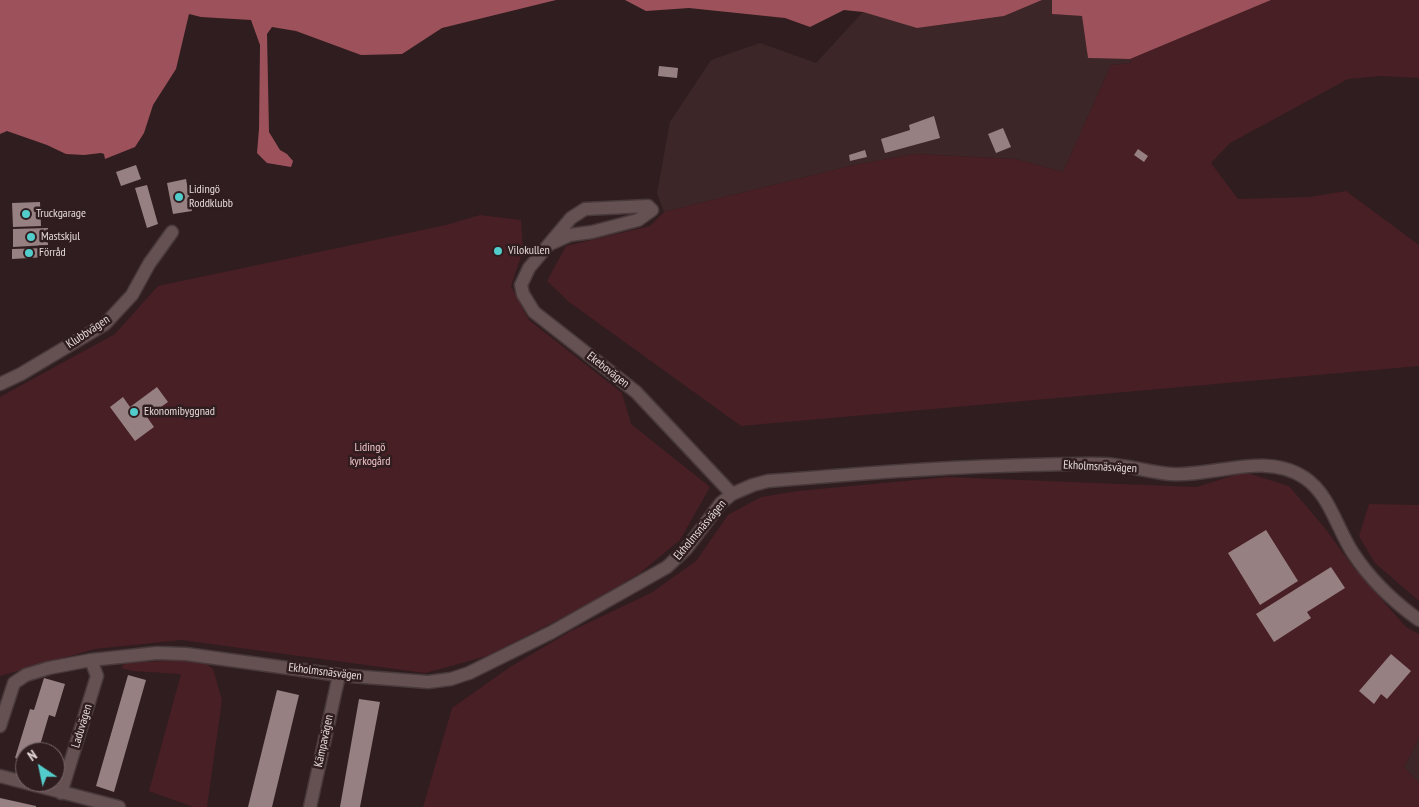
<!DOCTYPE html>
<html>
<head>
<meta charset="utf-8">
<style>
  body { margin:0 }
  #map { position:relative; width:1419px; height:807px; overflow:hidden; background:#2f1d1f; font-family:"PT Sans Narrow",sans-serif }
  canvas { display:block }
  .north { position:absolute; left:15px; top:742px; width:50px; height:50px; box-sizing:border-box; background:#2f1d1f; border:1px solid #78686a; border-radius:50%; rotate:326deg; font-size:14px; font-weight:700; line-height:20px; text-align:center; color:#e5d9da }
  .north::after { content:''; display:block; margin:auto; width:18px; height:22px; background:#53cdcb; clip-path:polygon(50% 0,100% 100%,50% 72%,0 100%) }
</style>
</head>
<body>
<div id="map">
<canvas width="1419" height="807"></canvas>
<div class="north">N</div>
</div>
<script>
const context = document.querySelector('canvas').getContext('2d');
context.lineJoin = 'round';
function paint(path, color) {
  context.fillStyle = color;
  context.fill(path, 'evenodd');
}
function strokePath(path, color, width, dash) {
  context.strokeStyle = color;
  context.lineWidth = width;
  context.lineCap = dash ? 'butt' : 'round';
  context.setLineDash(dash || []);
  context.stroke(path);
}
function drawText(font, color, halo, rows, align = 'center') {
  context.font = font + ' "PT Sans Narrow",sans-serif';
  context.lineWidth = 5;
  context.setLineDash([]);
  context.textBaseline = 'middle';
  context.strokeStyle = halo;
  context.fillStyle = color;
  for (const [text, x, y, turn = 0] of rows) {
    context.save();
    context.translate(x, y);
    context.rotate((+turn || 0) * Math.PI / 180);
    context.textAlign = isNaN(turn) ? turn : align;
    if (halo) context.strokeText(text, 0, 0);
    context.fillText(text, 0, 0);
    context.restore();
  }
}
paint(new Path2D(`
  M1042 0H1052V14L1082 16 1088 58 1130 59 1131 63 1111 65 1063 172 1016 159 914 154 850 166 664 212 657 193 670 122 711 60 760 43 816 63 863 12 917 28 1004 16Z
  M1419 738V783L1404 767Z`), '#3d2628');
paint(new Path2D(`
  M1271 0H1419V78L1382 76 1348 79 1230 143 1211 163 1238 199 1309 197 1346 191 1419 245V366L741 426 569 302 547 281 566 246 650 226 664 212 850 166 914 154 1016 159 1063 172 1111 65 1131 63 1130 59Z
  M480 215 521 220 523 250 511 286 529 320 622 393 631 424 710 487 680 540 640 573 583 607 487 656 425 673 181 640 95 649 0 676V397L115 334 158 286 446 225Z
  M1244 472 1289 486 1324 527 1354 568 1406 627 1419 634V738L1404 767 1419 783V807H423L452 708 510 667 571 631 651 593 696 561 728 515 761 497 798 491 947 477 1197 487Z
  M1369 504 1419 505V601L1375 563 1359 536Z
  M200 659 213 669 222 700 207 807H193L149 791 181 674 133 671 121 668 125 663Z`), '#481f24');
paint(new Path2D(`
  M0 0H556L442 28 402 54 361 55 296 31 272 27 267 34 269 132 280 150 287 154 293 161 291 167 267 163 257 153 259 129 260 45 251 20 201 17 189 14 176 69 153 105 144 133 135 147 105 159 104 154 101 153 84 155 66 154 47 145 7 131 0 134Z
  M625 0H1042L1004 16 917 28 863 12 844 10 810 27 785 18 689 8 646 11Z
  M1052 0H1271L1130 59 1088 58 1082 16 1052 14Z`), '#9d525b');
paint(new Path2D(`
  M659 66 678 68 677 78 658 76Z
  M934 116 940 138 885 153 881 139 910 130 909 125Z
  M1003 128 1011 147 996 153 988 134Z
  M1138 149 1148 156 1144 162 1134 155Z
  M865 150 867 157 850 161 849 155Z
  M136 165 141 179 121 186 116 172Z
  M186 179 192 211 173 214 167 183Z
  M147 185 158 224 147 228 135 188Z
  M40 202 41 226 13 227 12 203Z
  M48 228V245L13 247V229Z
  M47 248V257L12 259V249Z
  M157 387 168 402 147 417 154 427 135 441 110 407 123 397 130 407Z
  M1266 530 1298 581 1260 605 1228 553Z
  M1331 567 1345 588 1307 612 1311 618 1274 642 1256 614Z
  M1391 654 1411 671 1387 699 1381 694 1374 704 1359 691Z
  M128 675 146 680 114 792 96 786Z
  M44 678 65 684 55 717 49 715 38 752H25V761L15 758 30 709 34 710Z
  M277 690 299 695 272 807H248Z
  M359 699 380 702 360 807H340Z
  M0 798 36 806V807H0Z`), '#978082');
const minor = new Path2D(`
  M550 244 570 235 592 232 638 220 652 210 648 206 585 209 571 218 529 268 521 285 523 294 534 312 636 392 732 494
  M0 384 21 374 105 324 132 295 149 264 172 232
  M0 726 14 683 26 675 49 668 91 660 157 653 186 654 339 675 428 682 451 679 469 673 552 632 667 567 686 549 721 503 732 494 753 485 768 481C855 474 942 467 1028 465 1053 465 1079 463 1104 464 1127 465 1149 472 1171 474 1214 477 1266 451 1305 478 1330 495 1337 529 1353 553 1370 579 1394 602 1419 620
  M0 776 119 807
  M61 793 97 676 91 660
  M310 807 339 675`);
strokePath(minor, '#48393b', 15);
strokePath(minor, '#655052', 12);
for (const [x, y, r, color] of [
  [179,197,5,"#53cdcb"],
  [26,214,5,"#53cdcb"],
  [31,237,5,"#53cdcb"],
  [498,251,5,"#53cdcb"],
  [29,253,5,"#53cdcb"],
  [134,412,5,"#53cdcb"]
]) {
  const dot = new Path2D();
  dot.arc(x, y, r, 0, 2 * Math.PI);
  context.fillStyle = color;
  context.fill(dot);
  strokePath(dot, '#2f1d1f', 2);
}
drawText('12px', '#e5d9da', '#2f1d1f', [
  ["Lidingö",189,190],
  ["Roddklubb",189,204],
  ["Truckgarage",36,214],
  ["Mastskjul",41,237],
  ["Vilokullen",508,251],
  ["Förråd",39,253],
  ["Ekonomibyggnad",144,412]
], 'left');
drawText('12px', '#e5d9da', '#2f1d1f', [
  ["Klubbvägen",88,332,-34],
  ["Ekebovägen",608,370,38],
  ["Ekholmsnäsvägen",1100,467,3],
  ["Ekholmsnäsvägen",700,530,-50],
  ["Ekholmsnäsvägen",325,672,7],
  ["Laduvägen",82,726,-73],
  ["Kämpavägen",324,741,-78]
]);
drawText('12px', '#f2c5c8', '#2f1d1f', [
  ["Lidingö",370,448],
  ["kyrkogård",370,462]
]);
</script>
</body>
</html>
